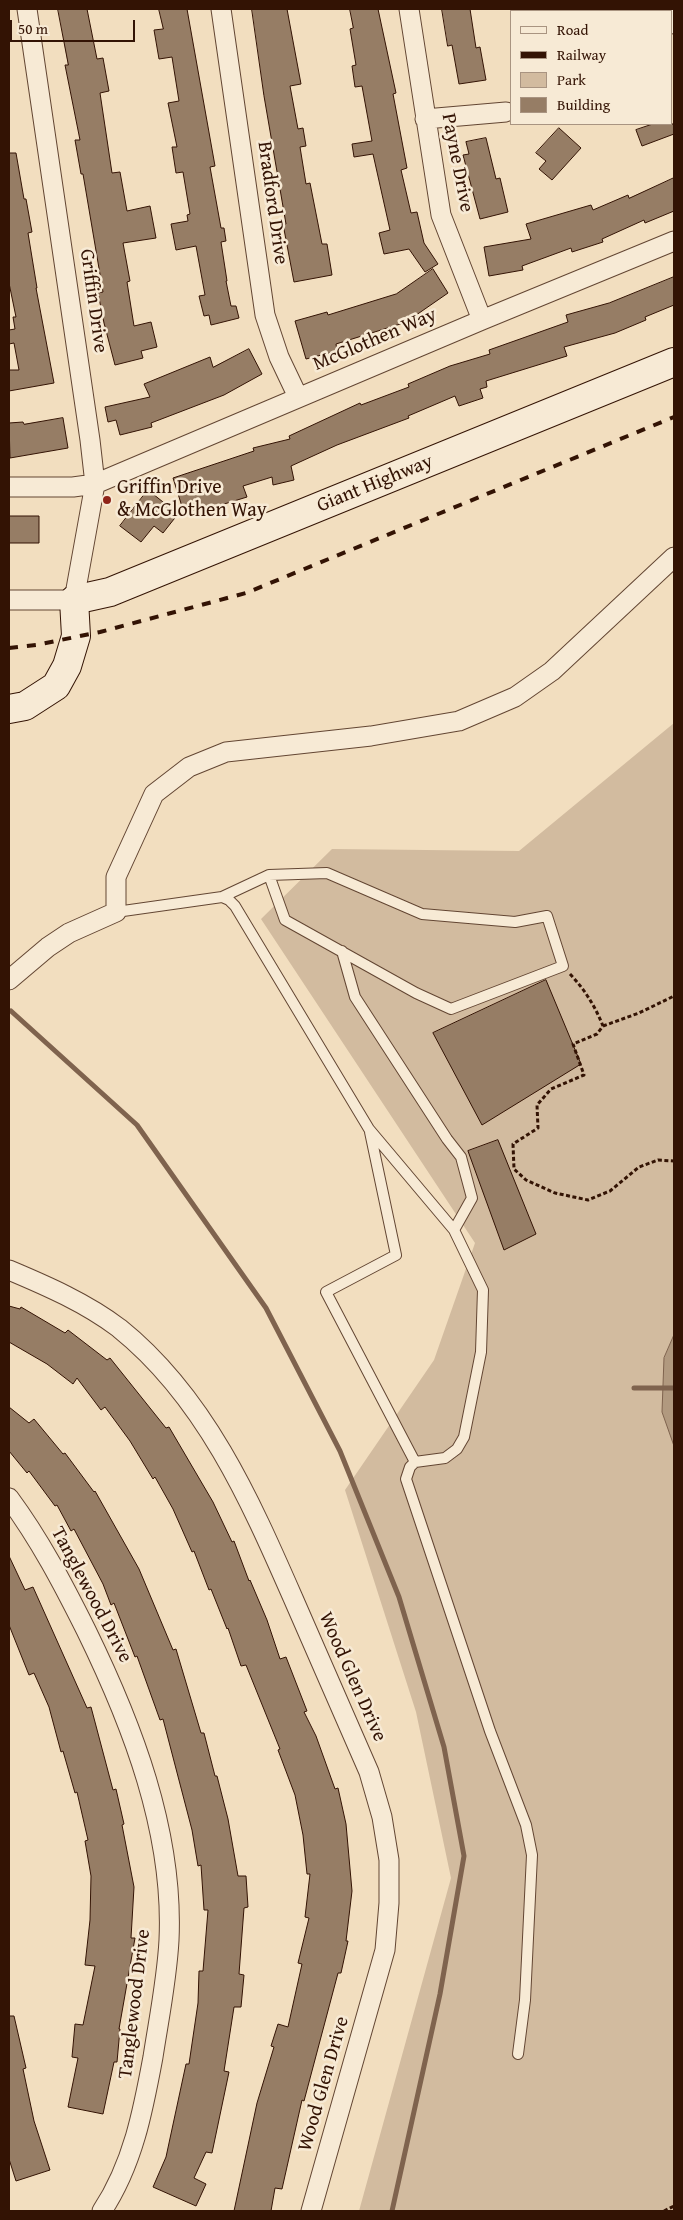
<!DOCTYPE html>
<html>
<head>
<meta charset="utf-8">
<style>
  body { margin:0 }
  #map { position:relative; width:683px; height:2220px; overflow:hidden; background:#f2debf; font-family:"Gentium Book Plus",serif }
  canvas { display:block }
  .frame { position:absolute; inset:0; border:10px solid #331304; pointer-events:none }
  .legend { position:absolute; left:510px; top:10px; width:162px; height:115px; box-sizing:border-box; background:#f7ead5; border:1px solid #a99481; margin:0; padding:6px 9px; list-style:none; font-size:15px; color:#331304 }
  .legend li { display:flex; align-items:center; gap:10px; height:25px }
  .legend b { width:25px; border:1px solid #a99481 }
  .scale { position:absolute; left:10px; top:20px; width:125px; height:22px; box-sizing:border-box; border:2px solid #331304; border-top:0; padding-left:6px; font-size:15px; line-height:18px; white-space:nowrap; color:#331304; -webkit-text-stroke:4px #f7ead5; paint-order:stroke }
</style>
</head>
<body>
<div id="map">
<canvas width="683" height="2220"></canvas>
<div class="frame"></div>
<ul class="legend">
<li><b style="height:6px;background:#f7ead5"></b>Road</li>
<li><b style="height:6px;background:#331304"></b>Railway</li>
<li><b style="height:14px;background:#d2bb9f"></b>Park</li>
<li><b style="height:14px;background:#967d65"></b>Building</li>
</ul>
<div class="scale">50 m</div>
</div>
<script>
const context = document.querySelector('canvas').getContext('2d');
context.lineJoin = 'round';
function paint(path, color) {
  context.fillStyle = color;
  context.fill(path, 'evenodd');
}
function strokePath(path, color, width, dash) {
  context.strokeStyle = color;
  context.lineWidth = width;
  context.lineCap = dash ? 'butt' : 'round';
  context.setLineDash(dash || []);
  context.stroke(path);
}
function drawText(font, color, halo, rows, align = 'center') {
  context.font = font + ' "Gentium Book Plus",serif';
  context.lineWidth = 5;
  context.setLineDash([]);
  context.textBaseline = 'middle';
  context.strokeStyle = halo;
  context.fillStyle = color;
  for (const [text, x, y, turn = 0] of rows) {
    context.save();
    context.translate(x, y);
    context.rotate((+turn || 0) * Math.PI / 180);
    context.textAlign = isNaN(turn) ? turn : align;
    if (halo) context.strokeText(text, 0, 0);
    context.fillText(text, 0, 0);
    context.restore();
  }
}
paint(new Path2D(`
  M674 723V2211H359L451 1878 416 1712 345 1490 434 1360 475 1243 261 919 332 849 519 851Z`), '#d2bb9f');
const water = new Path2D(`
  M674 1335V1446L662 1412 664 1358Z`);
paint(water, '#b1997f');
strokePath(water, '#7f634e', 1);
strokePath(new Path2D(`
  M11 1011 137 1125 266 1308 340 1451 399 1597 444 1747 464 1856 440 1994 392 2211
  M634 1388H674`), '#7f634e', 5);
const building = new Path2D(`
  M58 9H87L97 59 103 58 109 91 100 93 112 173 120 172 127 211 150 206 156 238 123 243 130 281 127 282 134 326 151 322 157 347 141 351 143 358 115 365 104 323 98 293 103 292 83 174H81L75 140H80L65 65H68Z
  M159 9H187L215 166 210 167 221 228H224L226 241 221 242 227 281H226L231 306H236L239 318 211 325 209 315 204 316 199 296 205 295 196 246 176 250 171 224 188 221 187 215 190 214 183 172 176 173 172 147H177L168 103 179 101 172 57 159 59 154 30 163 29Z
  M252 9H287L301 84 290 86 298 129 303 128 306 146 300 147 306 184 310 183 322 244H327L332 275 294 282 283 224H286L264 96Z
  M350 9H378L396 93 393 94 407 168 401 170 411 213 417 212 424 243 438 264 425 272 409 249 384 254 379 233 390 230 373 154 354 157 352 144 372 141 362 86 355 87 352 66 356 65 350 29 353 28Z
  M442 9H470L476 48 480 47 486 80 459 84 452 45 448 46Z
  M653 124H674V134L642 146 636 130Z
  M559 128 581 148 552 180 539 169 546 161 536 153Z
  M486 138 496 179 500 178 508 212 480 219 463 155 469 154 466 142Z
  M9 153H16L24 199H26L32 232 28 233 37 288H36L54 383 9 391V370H19L14 343 9 344V330L15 329 13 317H16L9 283Z
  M674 178V211L645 223 644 220 602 239 603 242 572 252 571 248 522 266 523 270 489 276 484 247 531 239 526 224 591 205 593 210 628 195 629 198Z
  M433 269 448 293 409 320 410 321 336 344 337 351 306 359 295 321 327 312 328 315 396 294Z
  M674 277V305L645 317 646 320 615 333 564 347 567 356 486 381 487 387 480 389 483 398 459 406 455 396 408 416 409 418 337 445 291 466 294 480 273 485 272 477 243 486 247 497 185 516 173 478 254 451 253 448 290 439 289 436 360 403 361 405 409 387 408 384 450 366 490 354 489 350 568 322 566 315 609 303Z
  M249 349 262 374 224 395 151 423 152 427 120 435 116 420 108 422 105 407 150 397 144 384 210 357 213 367Z
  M63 418 68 448 10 458 9 423 23 422 24 424Z
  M148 490 178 514 163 533 154 526 141 542 120 526Z
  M9 516H39V543H9Z
  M546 980 581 1064 482 1125 433 1033Z
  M498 1140 536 1234 504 1250 468 1151Z
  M9 1306 20 1309 21 1307 65 1333 68 1330 107 1360 110 1358 166 1428 169 1427 213 1502 232 1542 234 1541 249 1581 250 1580 267 1620 280 1659 286 1657 307 1711 304 1712 316 1736 335 1789 338 1788 346 1824 352 1891 346 1941H348L341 1973H338L304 2101 302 2100 282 2189 275 2188 271 2211H234L257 2103 274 2047 271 2046 278 2024 288 2027 302 1964 298 1963 309 1918 305 1917 310 1874H307L303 1835 295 1795 278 1750 280 1749 246 1665 241 1666 228 1628 227 1629 211 1589 209 1590 194 1551 192 1552 173 1509 155 1477 153 1479 130 1441 105 1407 101 1410 77 1378 73 1384 47 1364 9 1342Z
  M9 1407 29 1423 34 1419 63 1454 65 1453 94 1492 95 1491 139 1569 173 1650 176 1649 201 1733H204L215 1776H217L228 1819 238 1876H246L248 1907 244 1908 239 1974 244 1975 241 2007H234L224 2071 229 2072 212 2153 206 2152 194 2178 206 2184 196 2206 153 2187 166 2157 186 2064H189L198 2003 199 1971H203L208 1910H204L201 1865 198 1866 192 1830 163 1719 160 1720 137 1656 135 1657 114 1603 111 1605 103 1584 74 1529 71 1531 57 1505 55 1506 29 1471 27 1473 9 1451Z
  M9 1556 25 1590 33 1587 87 1708 91 1707 113 1790 116 1789 124 1824 122 1825 134 1887 131 1938H135L119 2029H120L117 2062H114L103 2114 68 2107 78 2058 72 2057 75 2024 83 2025 95 1966 85 1965 90 1920 91 1876 85 1841 88 1840 77 1792 75 1793 63 1751 61 1752 49 1707 34 1673 29 1675 9 1625Z
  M9 2016H14L26 2068 23 2069 34 2121 50 2170 16 2181 9 2159Z`);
paint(building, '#967d65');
strokePath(building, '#331304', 1);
const lane = new Path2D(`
  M222 897 269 875 327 873 422 914 515 922 547 916 563 966 451 1009 416 993 285 920 269 875
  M116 912 222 897 229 900 235 906 369 1129 454 1230 483 1290 481 1352 464 1437 457 1449 445 1458 415 1462 410 1467 406 1479 490 1731 526 1825 532 1855 525 2000 518 2054
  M342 951 355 997 447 1139 461 1157 472 1198 454 1230
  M370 1132 396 1255 326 1292 415 1462`);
const street = new Path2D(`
  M221 9 265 315 279 357 298 397
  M409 9 441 215 482 320
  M672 18 674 24
  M425 119 506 112
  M9 487H73L95 484 482 320 674 241
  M9 600H74L95 484 90 440 27 9
  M9 980 48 947 69 933 116 912V877L154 794 189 767 226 752 371 736 459 721 515 697 552 671 674 557
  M9 1270C47 1286 86 1303 119 1328 205 1397 250 1500 293 1598 318 1656 344 1714 369 1772L382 1817 389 1860V1903L385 1950 311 2211
  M9 1498C40 1540 63 1584 86 1630 132 1724 174 1832 169 1940 167 1979 159 2018 153 2057 143 2111 133 2164 102 2211`);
const secondary = new Path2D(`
  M74 600 110 592 674 362
  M9 709 25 706 56 686 67 666 76 636 74 600`);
strokePath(lane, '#634633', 12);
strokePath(street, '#634633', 21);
strokePath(secondary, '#331304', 30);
strokePath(new Path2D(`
  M570 974C585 990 595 1006 603 1026L597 1034 573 1044 584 1075 551 1089 537 1105 538 1128 513 1144 514 1169 526 1180 555 1193 588 1200 610 1191 639 1167 658 1160 674 1161
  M603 1026 639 1013 674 996
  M664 2211 674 2206`), '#331304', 3, [4, 2.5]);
strokePath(lane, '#f7ead5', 10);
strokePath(street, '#f7ead5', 19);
strokePath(secondary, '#f7ead5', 28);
strokePath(new Path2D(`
  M9 648 36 645 100 632 246 593 674 417`), '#331304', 4, [9, 9]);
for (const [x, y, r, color] of [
  [107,500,5,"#8f2418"]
]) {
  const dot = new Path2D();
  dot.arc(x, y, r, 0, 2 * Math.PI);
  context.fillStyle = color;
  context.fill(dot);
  strokePath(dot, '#f7ead5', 2);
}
drawText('20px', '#331304', '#f7ead5', [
  ["Payne Drive",457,163,79],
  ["Bradford Drive",272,203,82],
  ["Griffin Drive",93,301,82],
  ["McGlothen Way",375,340,-23],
  ["Giant Highway",375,484,-22],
  ["Tanglewood Drive",91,1595,62],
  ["Wood Glen Drive",352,1677,66],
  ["Tanglewood Drive",135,2004,-83],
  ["Wood Glen Drive",324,2084,-74]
]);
drawText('20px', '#331304', '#f7ead5', [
  ["Griffin Drive",117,488],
  ["& McGlothen Way",117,511]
], 'left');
</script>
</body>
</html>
